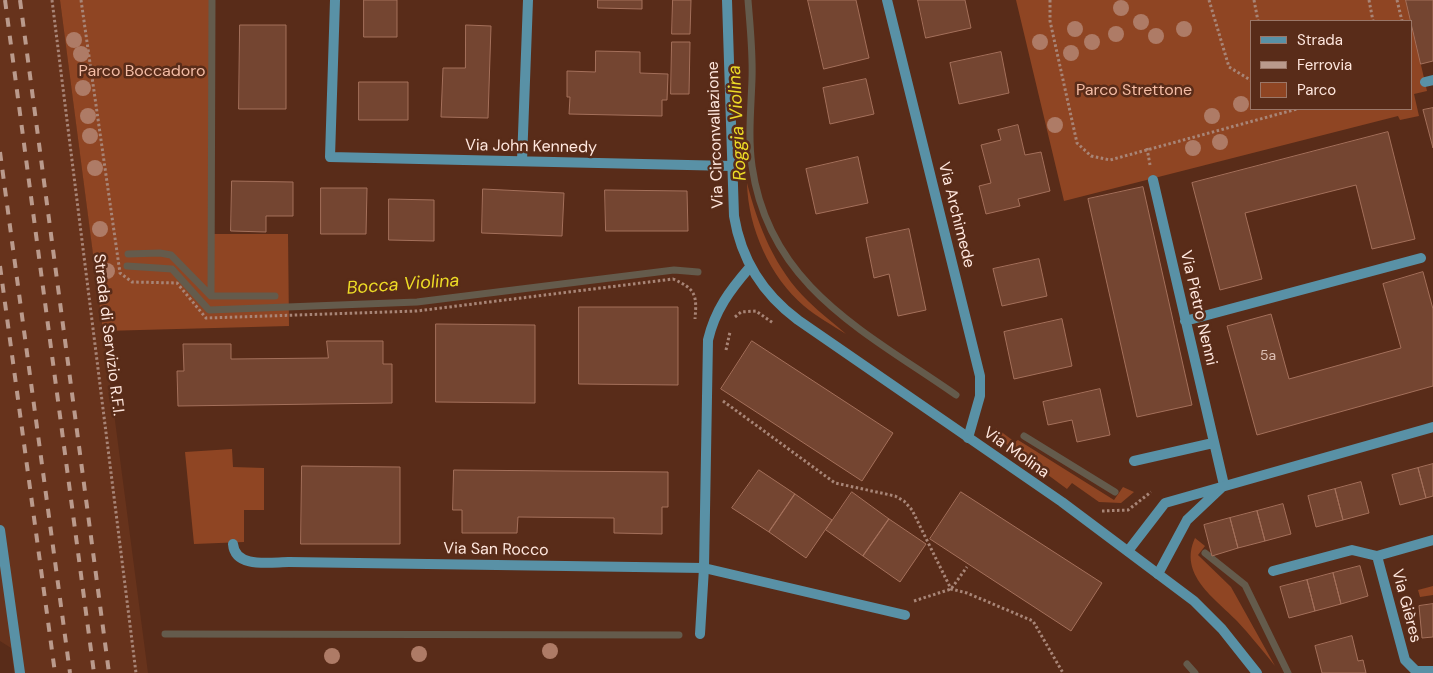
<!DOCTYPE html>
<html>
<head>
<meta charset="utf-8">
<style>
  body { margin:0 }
  #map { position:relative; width:1433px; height:673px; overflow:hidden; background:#592c19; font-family:"DM Sans",sans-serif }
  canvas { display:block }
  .legend { position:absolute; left:1250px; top:20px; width:162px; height:90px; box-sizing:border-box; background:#592c19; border:1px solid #9b7768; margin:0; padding:6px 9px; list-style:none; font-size:15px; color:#ffe7de }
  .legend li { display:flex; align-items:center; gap:10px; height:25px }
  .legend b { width:25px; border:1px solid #9b7768 }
</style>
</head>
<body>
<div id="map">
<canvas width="1433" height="673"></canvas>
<ul class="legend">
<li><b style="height:6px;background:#5991a6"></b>Strada</li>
<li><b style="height:6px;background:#ba9a8c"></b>Ferrovia</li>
<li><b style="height:14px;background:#8f4523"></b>Parco</li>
</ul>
</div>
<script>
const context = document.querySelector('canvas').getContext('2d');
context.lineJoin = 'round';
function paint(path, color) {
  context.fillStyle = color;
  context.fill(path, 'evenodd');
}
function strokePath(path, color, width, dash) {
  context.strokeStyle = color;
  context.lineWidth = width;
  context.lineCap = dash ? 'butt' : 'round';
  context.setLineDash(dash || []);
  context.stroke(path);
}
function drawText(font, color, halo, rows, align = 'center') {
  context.font = font + ' "DM Sans",sans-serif';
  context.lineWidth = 5;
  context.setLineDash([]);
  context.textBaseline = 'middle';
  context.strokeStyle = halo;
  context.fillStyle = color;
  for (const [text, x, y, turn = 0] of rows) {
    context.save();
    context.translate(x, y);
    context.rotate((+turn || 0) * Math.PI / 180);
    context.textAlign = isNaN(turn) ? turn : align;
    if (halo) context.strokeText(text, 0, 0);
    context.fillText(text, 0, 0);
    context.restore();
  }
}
paint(new Path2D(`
  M0 0H60L148 673H14L11 648 0 641Z`), '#67331c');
paint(new Path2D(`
  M60 0H214L212 234H288L289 326 103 331Z
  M1016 0H1406L1411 21H1252V109H1412V26L1427 91 1414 94 1419 116 1400 120 1398 116 1064 201Z
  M747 183C758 226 775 269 808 301 820 313 834 323 846 334 832 325 817 317 804 306 770 277 748 228 747 183Z
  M996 428 1015 442 1018 440 1114 500 1123 487 1134 492 1121 503 1099 502 1072 483 1067 489 1002 441Z
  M232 449 233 467 264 468V510H244V542L194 544 185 452Z
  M1195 538 1205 546 1198 555 1231 587 1275 666C1263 651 1250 635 1237 621 1215 598 1178 575 1195 538Z
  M1433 586V595L1420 597 1418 590Z`), '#8f4523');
strokePath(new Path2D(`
  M748 0C750 26 753 53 752 79 751 108 748 138 752 166 769 287 866 332 956 395
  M128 254 160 253 171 255 211 296H275
  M127 266 172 269 209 310 417 302 674 270 698 272
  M211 296 212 0
  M1024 436 1115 492
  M1205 553 1245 585 1288 673
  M165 634 679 635
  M1187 664 1195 673`), '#645b4c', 7);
const building = new Path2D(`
  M364 0H397V37H364Z
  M598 0H642V9L598 8Z
  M673 0H691L690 34H672Z
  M808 0H856L869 58 824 69Z
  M918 0H965L971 28 926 38Z
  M1406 0H1433V61L1421 64Z
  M240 25H286V109H239Z
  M466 25 491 26 488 118 441 117 443 68H465Z
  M672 42H690L689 94H671Z
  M596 51 640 52V73L668 74 667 100H662V116L569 114 570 97H567V71L595 72Z
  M1001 52 1009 93 959 104 950 63Z
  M866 79 874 114 830 124 823 88Z
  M359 82H408V120H359Z
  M1433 108V148L1423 110Z
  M1018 125 1025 155 1041 152 1050 191 1018 199 1020 206 986 214 979 186 991 183 981 145 1001 140 998 130Z
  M1388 132 1415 239 1372 249 1356 185 1245 213 1262 279 1220 290 1192 183Z
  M858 157 868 203 816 214 806 169Z
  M232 181 293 182V216H266V232L231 231Z
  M1143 187 1192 405 1137 417 1088 199Z
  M321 188H367L366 234H321Z
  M483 189 564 193 562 236 482 233Z
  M605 190 687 191 688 231H606Z
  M389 199 434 200V241L389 240Z
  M909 229 926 310 898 316 889 274 874 278 866 238Z
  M1039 259 1047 296 1002 306 993 269Z
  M1423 272 1433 309V386L1257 435 1227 326 1271 314 1289 379 1401 348 1383 284Z
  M579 307H678V385L579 384Z
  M1062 319 1072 366 1014 379 1004 332Z
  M436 324 535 325V403L436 402Z
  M327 341H383V364H392V403L178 406 177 371H184L183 344H231V359L328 358Z
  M752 341 893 433 862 481 721 389Z
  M1100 389 1110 435 1077 442 1072 420 1048 425 1043 402Z
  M1433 464V496L1426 498 1418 468Z
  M302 466 400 467V544H301Z
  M1418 468 1426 498 1400 505 1392 475Z
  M454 470 668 472V507H662V534L614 533V518L518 517 517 533H462V510H453Z
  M759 470 795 494 769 532 732 508Z
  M1361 482 1369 513 1343 520 1335 489Z
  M1335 489 1343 520 1316 527 1308 496Z
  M852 492 889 519 863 556 826 530Z
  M961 492 1102 583 1071 631 930 539Z
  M795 494 832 520 806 558 769 532Z
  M1283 504 1291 534 1265 541 1257 511Z
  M1257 511 1265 541 1238 548 1230 518Z
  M1230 518 1238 548 1212 556 1204 525Z
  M889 519 926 544 900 582 863 556Z
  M1360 566 1368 596 1341 604 1333 573Z
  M1333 573 1341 604 1315 611 1307 580Z
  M1307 580 1315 611 1289 618 1280 587Z
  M1433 604V637L1422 638 1419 606Z
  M1352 636 1358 661 1363 660 1366 673H1322L1315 646Z`);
paint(building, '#744531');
strokePath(building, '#a4705b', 1);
strokePath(new Path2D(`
  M52 0 136 673
  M81 0 120 273 132 282 177 283 206 318 417 311 673 279C696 289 697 295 695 319
  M1050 0V21L1077 143 1091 156 1110 160 1297 109
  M1209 0 1229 67 1252 81
  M1254 0 1258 21
  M1369 0 1373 21
  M1397 0 1402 21
  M1147 148 1150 165
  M735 317 741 312 756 311 773 323
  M726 350 730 332
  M723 401 835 483 895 496 904 501 912 510 951 589 967 593 1033 621 1063 673
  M1102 511 1128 510 1151 492
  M914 601 951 589 967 567`), '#a88577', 3, [2.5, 2.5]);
strokePath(new Path2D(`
  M1425 82 1433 80
  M1153 180 1224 485
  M1185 321 1421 258
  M1134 461 1213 443
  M0 530 20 673
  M233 544C235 569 271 562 289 562
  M700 634 704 568`), '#5991a6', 10);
strokePath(new Path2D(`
  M335 0 330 157 732 166
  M887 0 980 376V396L968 438
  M522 161 528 0
  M750 267C730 290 715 310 708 340L704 568 905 615
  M1128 551 1165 503 1433 427
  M1377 556 1405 660 1416 671H1433
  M289 562 704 568
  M1273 571 1352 550 1377 556 1433 540
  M1158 574 1187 520 1222 487`), '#5991a6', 10);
strokePath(new Path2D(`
  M727 0 734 216C741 259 763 294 798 320L1062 502 1194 601 1222 629 1257 673`), '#5991a6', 10);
strokePath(new Path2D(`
  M5 0 94 673
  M20 0 109 673
  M0 152 70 673
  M0 266 55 673`), '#ba9a8c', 4, [9, 9]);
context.fillStyle = '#ae7b66';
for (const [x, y] of [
  [1121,8],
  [1141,22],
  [1075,29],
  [1184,29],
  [1116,34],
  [1156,36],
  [74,40],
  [1040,42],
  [1092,42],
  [1071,53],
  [81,54],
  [83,88],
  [1241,104],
  [88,116],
  [1212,116],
  [1055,125],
  [90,136],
  [1220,142],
  [1193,148],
  [95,168],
  [100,229],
  [107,271],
  [550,651],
  [419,654],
  [332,656]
]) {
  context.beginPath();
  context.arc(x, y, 8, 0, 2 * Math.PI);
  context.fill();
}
drawText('14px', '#dcbeb3', null, [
  ["5a",1268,356]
]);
drawText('16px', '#f3bca5', '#592c19', [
  ["Parco Boccadoro",142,72],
  ["Parco Strettone",1134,91]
]);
drawText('16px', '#ffe7de', '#592c19', [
  ["Via Circonvallazione",716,135,-92],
  ["Via John Kennedy",531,147,1],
  ["Via Archimede",956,215,76],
  ["Via Pietro Nenni",1198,308,77],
  ["Strada di Servizio R.F.I.",108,335,83],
  ["Via Molina",1016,453,35],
  ["Via San Rocco",496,550,1],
  ["Via Gières",1406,606,75]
]);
drawText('italic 18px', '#eddb26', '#592c19', [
  ["Roggia Violina",738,123,-93],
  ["Bocca Violina",403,285,-4]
]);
</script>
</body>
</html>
